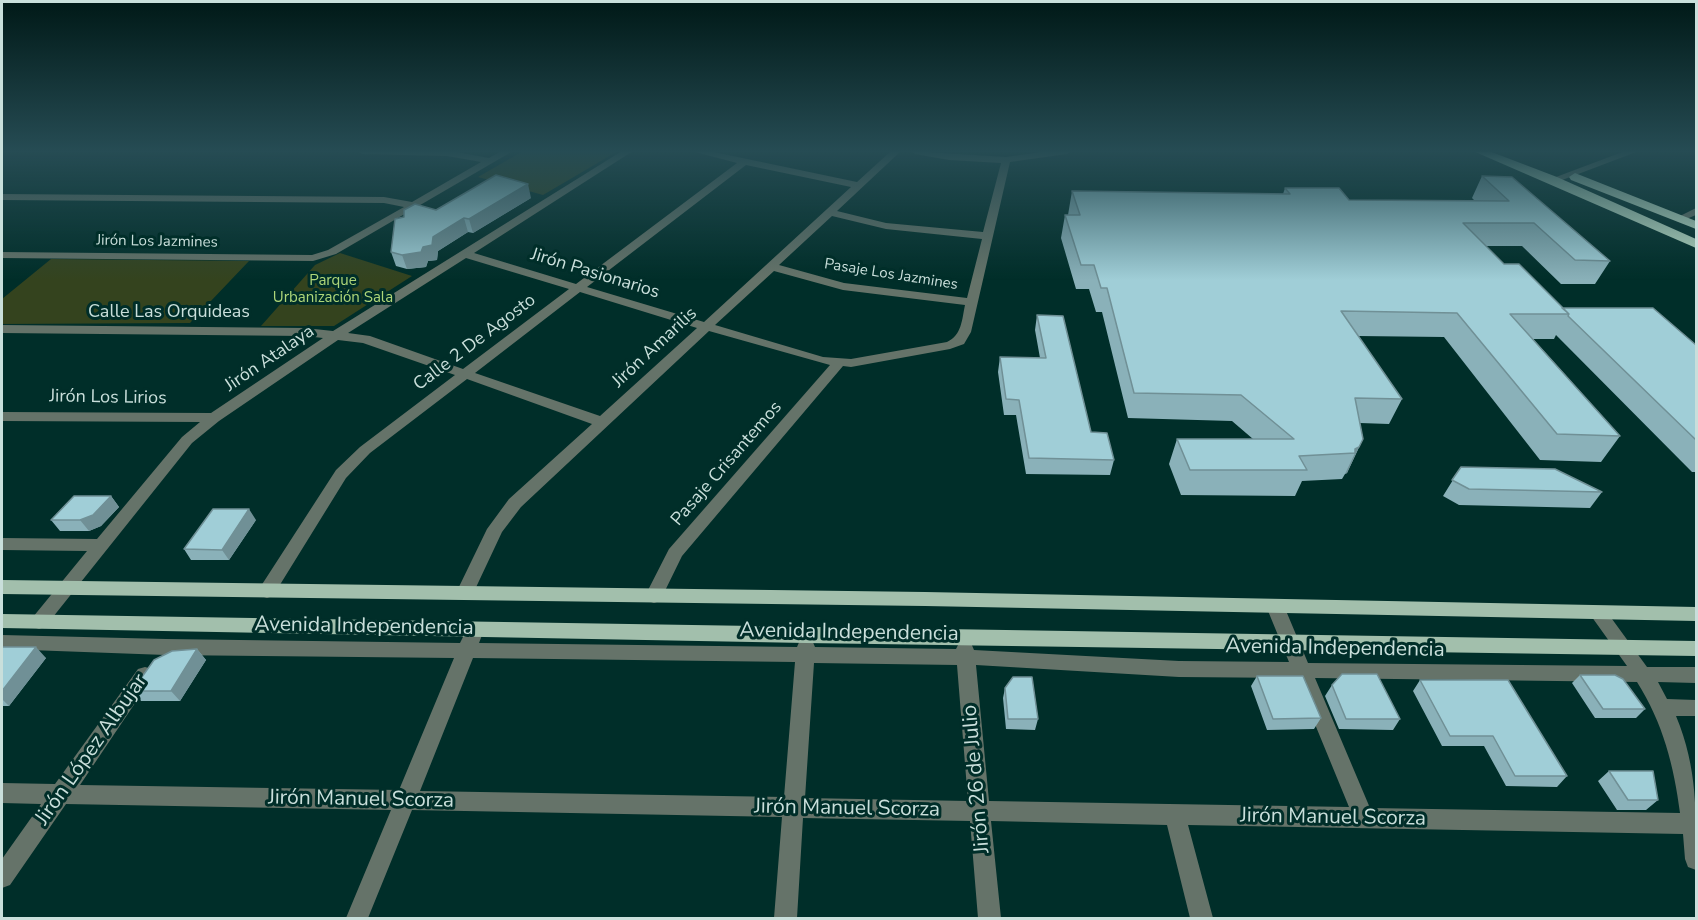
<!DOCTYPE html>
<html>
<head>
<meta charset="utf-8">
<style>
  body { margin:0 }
  #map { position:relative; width:1698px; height:920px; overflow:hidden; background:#002e29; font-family:"Nunito Sans",sans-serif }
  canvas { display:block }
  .frame { position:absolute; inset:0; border:3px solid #c9dfdb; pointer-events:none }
</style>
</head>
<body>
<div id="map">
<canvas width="1698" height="920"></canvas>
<div class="frame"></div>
</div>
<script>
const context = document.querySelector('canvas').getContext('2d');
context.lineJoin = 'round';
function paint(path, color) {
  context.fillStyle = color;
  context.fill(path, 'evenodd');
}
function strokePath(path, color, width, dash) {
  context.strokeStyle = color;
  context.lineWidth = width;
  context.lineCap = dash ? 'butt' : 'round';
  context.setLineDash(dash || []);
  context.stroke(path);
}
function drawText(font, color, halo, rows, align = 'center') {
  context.font = font + ' "Nunito Sans",sans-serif';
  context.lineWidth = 6;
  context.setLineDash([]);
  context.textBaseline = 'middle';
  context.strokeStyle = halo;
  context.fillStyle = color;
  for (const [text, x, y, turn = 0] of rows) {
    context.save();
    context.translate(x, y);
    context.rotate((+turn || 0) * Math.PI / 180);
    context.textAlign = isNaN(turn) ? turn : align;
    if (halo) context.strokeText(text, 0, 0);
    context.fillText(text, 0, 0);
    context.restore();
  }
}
paint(new Path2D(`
  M523 151H618L543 195 478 177Z
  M340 253 412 276 334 326H261L315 265Z
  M51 259 249 261 190 323 2 324V299Z`), '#34431e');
paint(new Path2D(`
  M357 151H451L489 158 501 151H513L336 254 313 261 2 258V252L312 255 328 250 404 207 384 203 2 200V194L384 197 412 202 481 162 447 156 362 154Z
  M622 151H633L474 253 576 284 737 163 691 151H709L857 182 891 151H901L837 211 886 223 983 232 1001 163 949 160 915 154 910 151 1006 157 1048 151H1072L1067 154 1010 162 971 332 964 344 950 349 851 367 843 366 682 556 660 601 654 603 648 601 645 596 669 549 830 365 709 331 521 507 502 532 471 598 465 600 459 598 456 593 487 529 509 499 592 424 467 379 370 453 346 478 273 596 267 598 261 596 258 591 261 586 336 470 360 447 455 375 363 343 338 340 219 421 192 443 45 627 39 629 33 627 30 622 33 617 87 551 2 550V538L97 539 182 437 200 422 2 421V412L211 413 323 338 305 336 2 333V325L305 328 333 331ZM746 165 851 187 704 322 587 287ZM832 216 886 229 982 239 967 298 844 283 779 265ZM466 258 569 289 463 369 370 336 348 333ZM774 271 843 290 965 305C962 319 962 335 947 342L851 359 823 357 715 325ZM580 292 697 328 600 416 475 373Z
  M1625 151H1639L1557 182 1548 180Z
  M1696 208V215L1679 222 1674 219Z
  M1275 599 1281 601 1284 606 1308 663 1627 666 1589 613 1592 608 1598 606 1604 608 1647 667H1696V683L1658 682 1667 699 1696 700V716H1676C1698 769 1696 813 1696 870L1688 867 1685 859 1683 834 1188 825 1213 918H1190L1167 825 991 821 1001 918H978L970 821 803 818 797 918H774L782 817 412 810 368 918H346L391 810 66 804 10 885 2 888V859L41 804 2 803V783L55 784 138 669 145 667 152 669 154 675 80 785 399 790 454 658 166 655 2 649V635L166 639 460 643 469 625 475 623 481 625 484 630 479 643 797 647 800 640 806 638 812 640 815 647 956 649 959 643 965 640 971 643 974 650 1179 661 1289 662 1266 606 1269 601ZM473 658 795 662 784 797 420 791ZM814 663 957 665 968 801 805 798ZM976 665 1179 677 1296 678 1349 807 989 801ZM1315 678 1637 682C1663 723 1674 766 1680 813L1370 808Z`), '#657369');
paint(new Path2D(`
  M2 580 925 592 1696 607V621L925 606 2 594Z
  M2 614 1696 641V656L806 643 2 628Z`), '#a2bfac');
paint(new Path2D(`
  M1473 151H1489L1557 177 1696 239V248Z
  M1575 173 1696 221V229L1571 180 1569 177Z`), '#bbdec6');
paint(new Path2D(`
  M1482 176 1610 261 1595 284H1561L1522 246H1486L1504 264 1562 308 1696 345V472H1692L1556 335 1554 339H1533L1620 436 1601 462 1540 460 1444 337 1358 336 1402 399 1389 424 1360 423 1363 439 1347 473 1345 474 1342 479 1302 481 1295 496 1181 495 1169 464 1177 439H1253L1232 421 1128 418 1102 312H1096L1089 289H1076L1061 238 1065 215H1068L1072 191 1283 194 1285 188 1349 200H1474L1472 198Z
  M531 198 473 233 468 232 438 251 437 260 428 261 426 267 407 269 396 266 391 252 436 210Z
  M1037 315 1091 432 1114 460 1110 475 1026 474 1016 415H1004L998 372 1000 357 1040 358 1035 330Z
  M1461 467 1602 492 1590 508 1459 505 1443 496Z
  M111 496 119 507 101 526 89 531H60L51 520Z
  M256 520 229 560H191L184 549Z
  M2 647 46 658 9 706H2Z
  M197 649 206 660 180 701H141L132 691Z
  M1580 675 1645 709 1636 718H1595L1572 683Z
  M1257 676 1321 718 1314 729 1267 730 1251 686Z
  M1420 680 1567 776 1557 787 1506 786 1484 746H1442L1413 691Z
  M1332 685 1400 719 1393 730 1339 729 1325 696Z
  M1005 688 1038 719 1035 730 1006 729 1003 698Z
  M1609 771 1658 800 1646 810H1617L1598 781Z`), '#8ab1b9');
paint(new Path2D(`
  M528 184 531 198 473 233 469 219Z
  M464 218 468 232 438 251 437 260 428 261 426 267 407 269 402 255 423 247 433 237Z
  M1359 447 1347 473 1345 474 1355 453V449Z
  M111 496 119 507 101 526 89 531 80 520Z
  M249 509 256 520 229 560 222 550Z
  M36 647 46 658 9 706 2 699V691Z
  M197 649 206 660 180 701 171 691Z`), '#709096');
const building = new Path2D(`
  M496 175 528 184 469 219 464 218 433 237 432 245 423 247 421 252 402 255 391 252 395 219 404 217V210L415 204 436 210Z
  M1482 176 1512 177 1610 261 1575 260 1534 223H1463L1504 264H1519L1569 314H1510L1620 436 1557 434 1457 313 1341 311 1402 399 1355 398 1363 439 1359 447 1355 449V453L1299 456 1307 470H1190L1177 439H1294L1241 395 1134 393 1107 288H1101L1094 265H1081L1065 215H1080L1072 191 1290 194 1285 188H1339L1349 200 1509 201Z
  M1562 308H1653L1696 345V440L1568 316 1569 314Z
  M1037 315 1063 316 1091 432 1107 433 1114 460 1029 458 1019 400 1006 399 1000 357 1046 358Z
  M1461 467 1555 469 1602 492 1469 489 1452 480Z
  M74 496H111L93 515 80 520H51Z
  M213 509H249L222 550 184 549Z
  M2 647H36L2 691Z
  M197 649 171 691H132L154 660 172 651Z
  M1342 674H1377L1400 719H1346L1332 685Z
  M1580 675H1615L1623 679 1645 709H1603Z
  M1257 676H1303L1321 718 1273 719Z
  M1013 677H1032L1038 719H1008L1005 688Z
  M1420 680H1508L1567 776H1515L1493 736H1450Z
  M1609 771H1653L1658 800H1628Z`);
paint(building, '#a0ced7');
strokePath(building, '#709096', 1.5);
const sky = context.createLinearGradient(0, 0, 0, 280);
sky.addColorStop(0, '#001917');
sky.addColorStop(0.54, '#264c54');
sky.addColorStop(1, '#264c5400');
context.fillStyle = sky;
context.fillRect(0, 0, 1698, 280);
drawText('15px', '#c9dfdb', '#002e29', [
  ["Jirón Los Jazmines",157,242,1],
  ["Pasaje Los Jazmines",891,275,9]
]);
drawText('15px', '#aed679', '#002e29', [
  ["Parque",333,281],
  ["Urbanización Sala",333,298]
]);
drawText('18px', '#c9dfdb', '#002e29', [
  ["Jirón Pasionarios",595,274,17],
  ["Calle Las Orquideas",169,313],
  ["Calle 2 De Agosto",475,343,-37],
  ["Jirón Amarilis",655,348,-43],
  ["Jirón Atalaya",270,359,-34],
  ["Jirón Los Lirios",108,398,1],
  ["Pasaje Crisantemos",727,464,-49]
]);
drawText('21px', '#c9dfdb', '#002e29', [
  ["Avenida Independencia",364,627,1],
  ["Avenida Independencia",849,633,1],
  ["Avenida Independencia",1335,649,1],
  ["Jirón López Albujar",92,750,-55],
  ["Jirón 26 de Julio",977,779,-95],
  ["Jirón Manuel Scorza",361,800,1],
  ["Jirón Manuel Scorza",847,809,1],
  ["Jirón Manuel Scorza",1333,818,1]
]);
</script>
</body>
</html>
